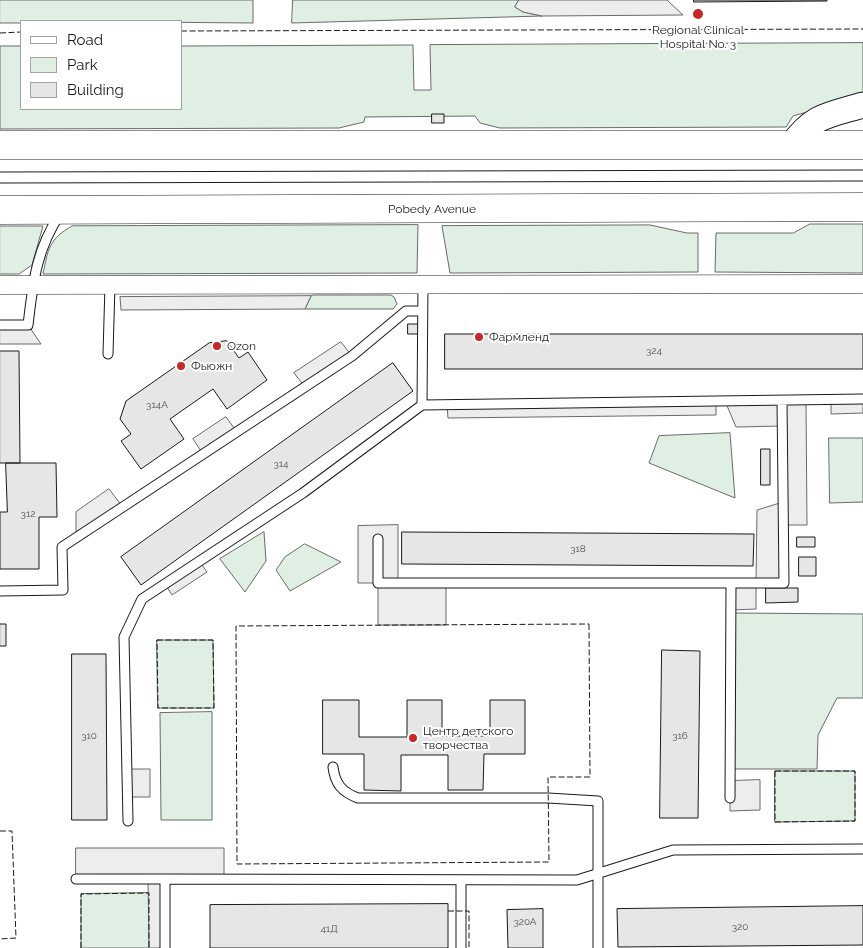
<!DOCTYPE html>
<html>
<head>
<meta charset="utf-8">
<style>
  body { margin:0 }
  #map { position:relative; width:863px; height:948px; overflow:hidden; background:#fff; font-family:Raleway,sans-serif }
  canvas { display:block }
  .legend { position:absolute; left:20px; top:20px; width:162px; height:90px; box-sizing:border-box; background:#fff; border:1px solid #a3a3a3; margin:0; padding:6px 9px; list-style:none; font-size:15px; color:#1a1a1a }
  .legend li { display:flex; align-items:center; gap:10px; height:25px }
  .legend b { width:25px; border:1px solid #a3a3a3 }
</style>
</head>
<body>
<div id="map">
<canvas width="863" height="948"></canvas>
<ul class="legend">
<li><b style="height:6px;background:#fff"></b>Road</li>
<li><b style="height:14px;background:#e0efe3"></b>Park</li>
<li><b style="height:14px;background:#e6e6e6"></b>Building</li>
</ul>
</div>
<script>
const context = document.querySelector('canvas').getContext('2d');
context.lineJoin = 'round';
function paint(path, color) {
  context.fillStyle = color;
  context.fill(path, 'evenodd');
}
function strokePath(path, color, width, dash) {
  context.strokeStyle = color;
  context.lineWidth = width;
  context.lineCap = dash ? 'butt' : 'round';
  context.setLineDash(dash || []);
  context.stroke(path);
}
function drawText(font, color, halo, rows, align = 'center') {
  context.font = font + ' Raleway,sans-serif';
  context.lineWidth = 4;
  context.setLineDash([]);
  context.textBaseline = 'middle';
  context.strokeStyle = halo;
  context.fillStyle = color;
  for (const [text, x, y, turn = 0] of rows) {
    context.save();
    context.translate(x, y);
    context.rotate((+turn || 0) * Math.PI / 180);
    context.textAlign = isNaN(turn) ? turn : align;
    if (halo) context.strokeText(text, 0, 0);
    context.fillText(text, 0, 0);
    context.restore();
  }
}
const green = new Path2D(`
  M0 0H253V23L21 21V23H0Z
  M293 0H519L515 7 523 12 542 16 292 23Z
  M863 43V96L793 116 786 127 500 128 480 123 475 116 365 117 364 122 339 128 0 129V46H21V109H181V46L413 45 414 90H431L430 45Z
  M810 224H863V273L715 272 716 233H793Z
  M418 225 417 273 43 274C48 249 49 239 72 226Z
  M650 225 687 233H698V272L450 273 442 226Z
  M0 226H43L32 265 19 274H0Z
  M314 295H391L394 297 397 304 393 309H305L311 296Z
  M730 433 735 498 649 463 659 436Z
  M829 438H863V502L830 503Z
  M264 532 266 561 245 592 220 559Z
  M305 544 341 562 290 591 276 570 285 557Z
  M731 613 863 614V698H837L818 735 817 769H731Z
  M157 640H213L214 708H158Z
  M212 712V820H161L160 713Z
  M775 771H855V821L775 822Z
  M149 893V948H81V894Z`);
paint(green, '#e0efe3');
strokePath(green, '#6a6a6a', 1);
const parking = new Path2D(`
  M519 0H667L683 15 542 16 523 12 515 7Z
  M311 296 305 309 121 310 120 297Z
  M0 325H28L41 344H0Z
  M341 342 352 356 305 387 294 373Z
  M863 399V413L831 414V400Z
  M806 400 807 525H783L784 583H756V609L731 610V583H756L757 510 783 502 782 426 736 427 725 401Z
  M716 401V415L448 418 447 405Z
  M226 417 237 432 203 454 193 439Z
  M109 489 122 506 76 538V512Z
  M398 525V582L446 583V625H378V583H358V526Z
  M199 561 207 572 172 595 165 584Z
  M127 769H150V797H127Z
  M760 780V810L730 811V781Z
  M76 848H224V879H165V948H149L148 879H76Z`);
paint(parking, '#ededed');
strokePath(parking, '#6a6a6a', 1);
const building = new Path2D(`
  M694 0H827V1L694 2Z
  M432 114H444V123H432Z
  M408 324H418L419 334H408Z
  M445 334H863V369H445Z
  M227 341 239 358 248 352 267 380 227 409 213 389 170 419 184 439 141 469 121 441 131 434 120 419 126 401 209 343Z
  M0 351H19L20 463H0Z
  M393 363 413 391 141 585 121 557Z
  M761 449H770V485H761Z
  M6 463H56L57 517H39V569H0V512H7Z
  M402 532 754 534 753 566 402 564Z
  M797 537H815V547H797Z
  M799 557H816V576H799Z
  M766 588H798V602L766 603Z
  M0 624H6V646H0Z
  M662 650 700 651 698 818H660Z
  M72 654H106L107 820H72Z
  M323 700H359V737H407V700H442V736H490V700H525V754H484L483 790H448V755H401V791L364 790V754H323Z
  M448 904V948H210V905Z
  M863 906V945L618 947 617 909Z
  M543 909V948H508L507 910Z`);
paint(building, '#e6e6e6');
strokePath(building, '#1a1a1a', 1);
const lane = new Path2D(`
  M0 325H28C33 283 36 250 60 214
  M108 354 110 285
  M422 405 423 283
  M378 539V583H784L782 401
  M0 591 63 590 62 547 352 356 406 311H422
  M333 767C335 784 342 792 358 798H548L598 801V948
  M730 798 731 583
  M128 821 124 637 142 599 303 493 422 405 863 399
  M76 879H165
  M461 880V948
  M165 948V879L577 880 673 850 863 849`);
const street = new Path2D(`
  M0 285 863 284`);
const secondary = new Path2D(`
  M792 145C813 115 829 115 863 105`);
const primary = new Path2D(`
  M0 145H863
  M0 210 863 207`);
strokePath(lane, '#1a1a1a', 11);
strokePath(street, '#1a1a1a', 19);
strokePath(secondary, '#1a1a1a', 27);
strokePath(primary, '#1a1a1a', 29);
strokePath(lane, '#fff', 9);
strokePath(street, '#fff', 18);
strokePath(secondary, '#fff', 25);
strokePath(primary, '#fff', 28);
strokePath(new Path2D(`
  M0 172 863 170
  M0 183 863 181`), '#1a1a1a', 1);
strokePath(new Path2D(`
  M181 31 863 29
  M0 33 21 32
  M589 624 590 777H548L549 862 237 864 236 626Z
  M157 640H213L214 708H158Z
  M775 771H855V821L775 822Z
  M0 831H12L16 938 0 939
  M448 911H469V948
  M81 948V894L149 893V948`), '#1a1a1a', 1, [6, 2.5]);
for (const [x, y, r, color] of [
  [698,14,6,"#c62828"],
  [479,337,5,"#c62828"],
  [217,346,5,"#c62828"],
  [181,366,5,"#c62828"],
  [413,738,5,"#c62828"]
]) {
  const dot = new Path2D();
  dot.arc(x, y, r, 0, 2 * Math.PI);
  context.fillStyle = color;
  context.fill(dot);
  strokePath(dot, '#fff', 2);
}
drawText('10px', '#4d4d4d', null, [
  ["324",654,351],
  ["314А",157,405],
  ["314",281,464],
  ["312",28,514],
  ["318",578,549],
  ["310",89,736],
  ["316",680,736],
  ["320А",525,922],
  ["320",740,927],
  ["41Д",329,929]
]);
drawText('12px', '#1a1a1a', '#fff', [
  ["Regional Clinical",698,30,"center"],
  ["Hospital No. 3",698,44,"center"],
  ["Фармленд",489,337],
  ["Ozon",227,346],
  ["Фьюжн",191,366],
  ["Центр детского",423,731],
  ["творчества",423,745]
], 'left');
drawText('12px', '#1a1a1a', '#fff', [
  ["Pobedy Avenue",432,209]
]);
</script>
</body>
</html>
